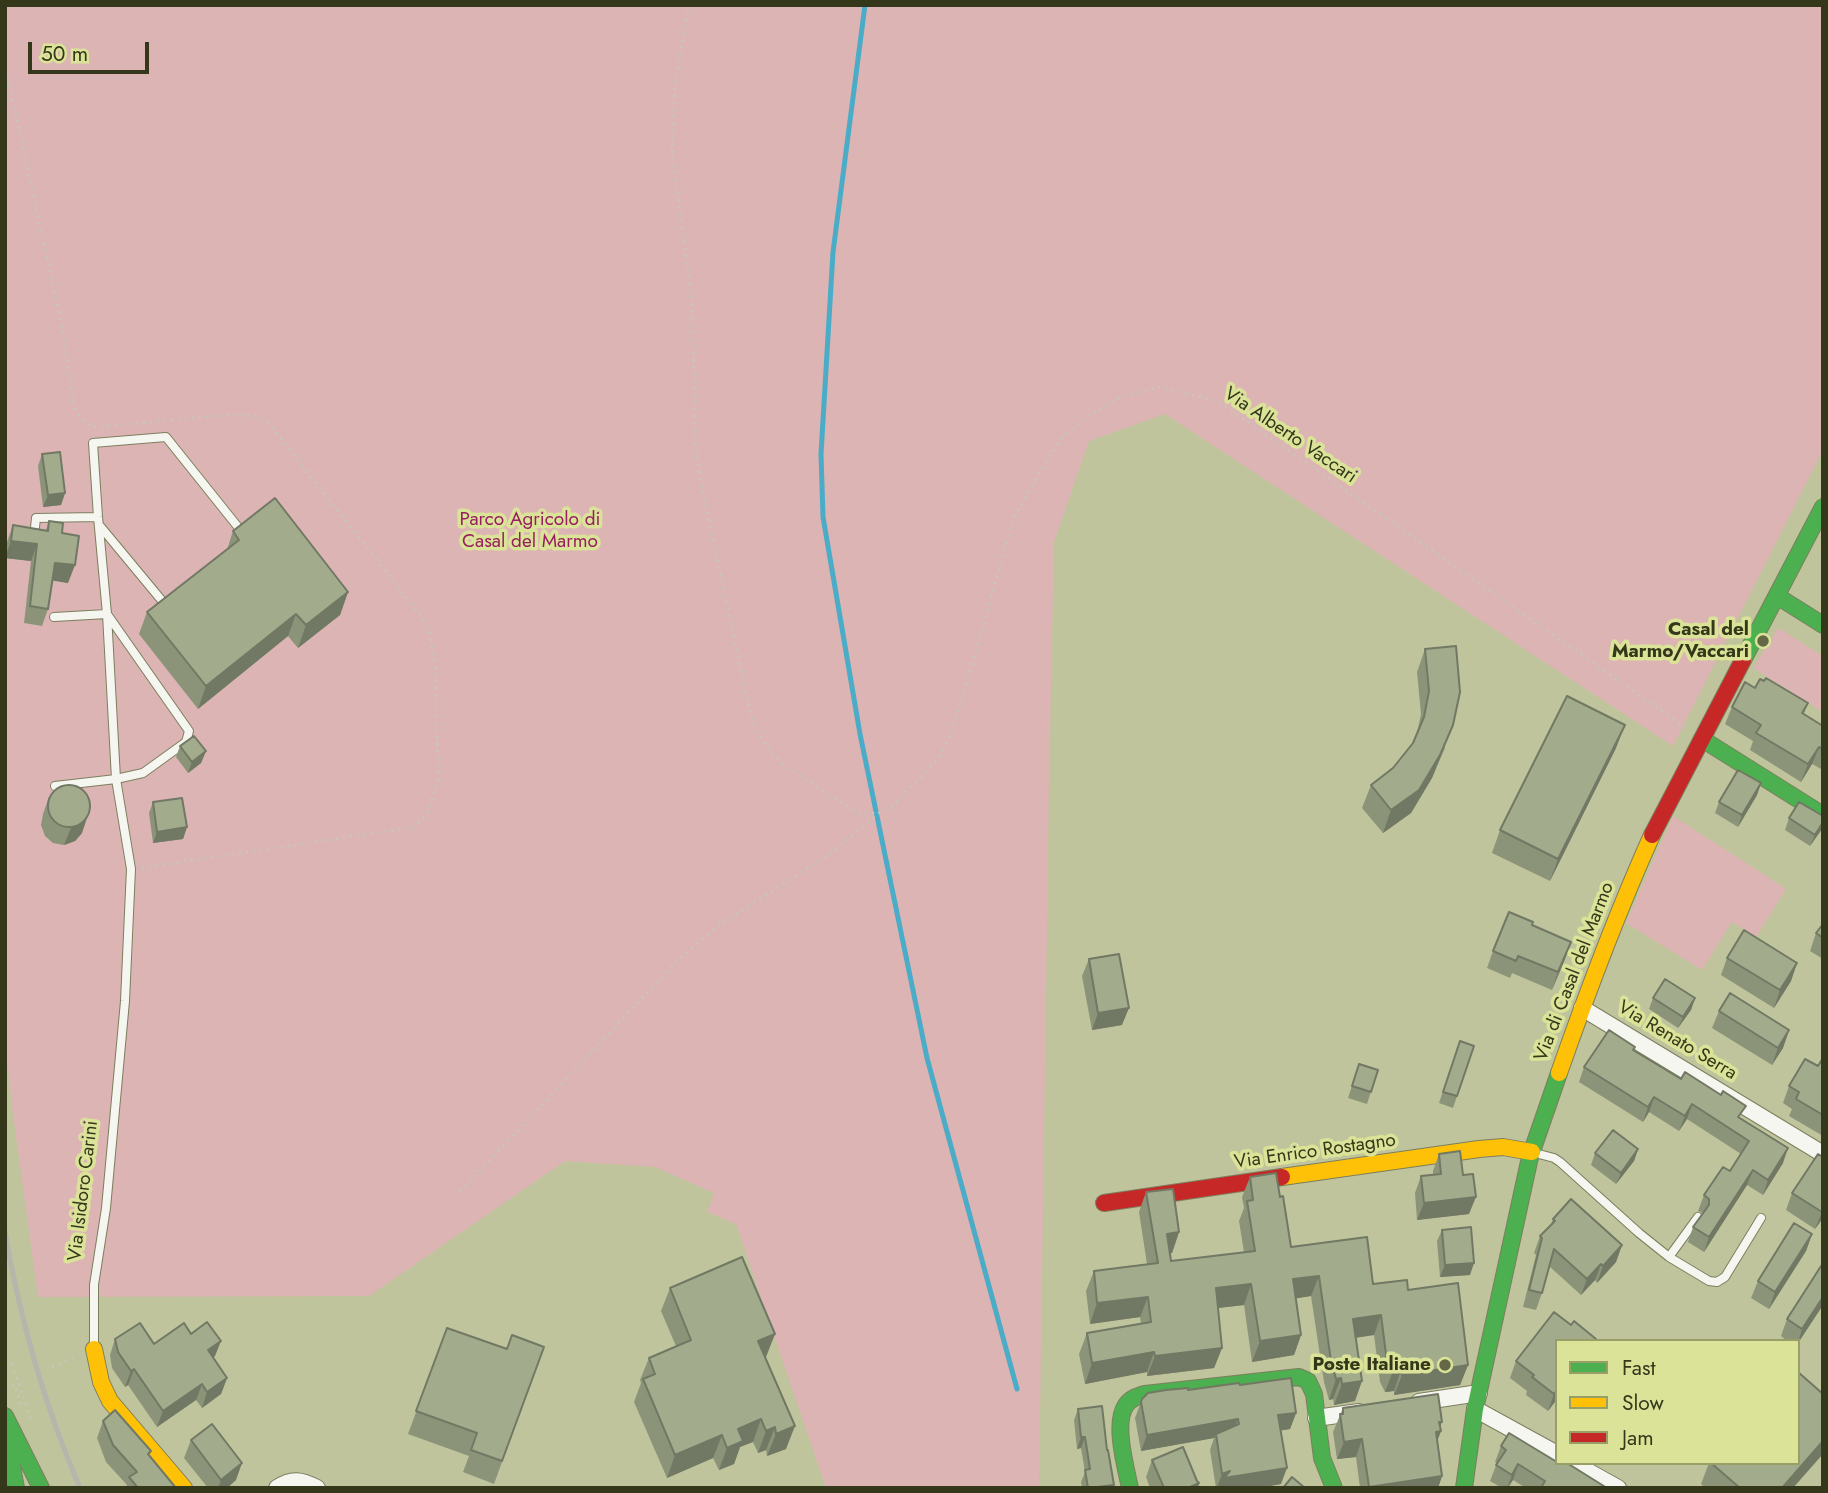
<!DOCTYPE html>
<html>
<head>
<meta charset="utf-8">
<style>
  body { margin:0 }
  #map { position:relative; width:1828px; height:1493px; overflow:hidden; background:#c0c49c; font-family:Jost,sans-serif }
  canvas { display:block }
  .frame { position:absolute; inset:0; border:7px solid #343719; pointer-events:none }
  .legend { position:absolute; left:1555px; top:1339px; width:245px; height:126px; box-sizing:border-box; background:#dae398; border:2px solid #989e65; margin:0; padding:9px 12px; list-style:none; font-size:21px; color:#343719 }
  .legend li { display:flex; align-items:center; gap:14px; height:35px }
  .legend b { width:35px; border:2px solid #989e65 }
  .scale { position:absolute; left:28px; top:42px; width:121px; height:32px; box-sizing:border-box; border:4px solid #343719; border-top:0; padding-left:9px; font-size:21px; line-height:24px; white-space:nowrap; color:#343719; -webkit-text-stroke:5px #dae398; paint-order:stroke }
</style>
</head>
<body>
<div id="map">
<canvas width="1828" height="1493"></canvas>
<div class="frame"></div>
<ul class="legend">
<li><b style="height:9px;background:#4caf50"></b>Fast</li>
<li><b style="height:9px;background:#ffc107"></b>Slow</li>
<li><b style="height:9px;background:#c62828"></b>Jam</li>
</ul>
<div class="scale">50 m</div>
</div>
<script>
const context = document.querySelector('canvas').getContext('2d');
context.lineJoin = 'round';
function paint(path, color) {
  context.fillStyle = color;
  context.fill(path, 'evenodd');
}
function strokePath(path, color, width, dash) {
  context.strokeStyle = color;
  context.lineWidth = width;
  context.lineCap = dash ? 'butt' : 'round';
  context.setLineDash(dash || []);
  context.stroke(path);
}
function drawText(font, color, halo, rows, align = 'center') {
  context.font = font + ' Jost,sans-serif';
  context.lineWidth = 7;
  context.setLineDash([]);
  context.textBaseline = 'middle';
  context.strokeStyle = halo;
  context.fillStyle = color;
  for (const [text, x, y, turn = 0] of rows) {
    context.save();
    context.translate(x, y);
    context.rotate((+turn || 0) * Math.PI / 180);
    context.textAlign = isNaN(turn) ? turn : align;
    if (halo) context.strokeText(text, 0, 0);
    context.fillText(text, 0, 0);
    context.restore();
  }
}
paint(new Path2D(`
  M5 5H1823V450L1673 746 1165 414 1089 441 1054 542 1049 785 1039 1488H826L736 1224 707 1212 714 1193 655 1167 565 1161 369 1296 38 1297 12 1107 5 1040Z
  M1778 628 1823 656V712L1753 668Z
  M1673 816 1786 889 1756 937 1732 922 1702 970 1626 923Z`), '#dcb4b3');
strokePath(new Path2D(`
  M865 5 833 252 821 454 823 517 860 734 927 1058 1017 1389`), '#4bacc7', 5);
const lane = new Path2D(`
  M100 526 163 602
  M34 537 36 518 98 517
  M54 617 107 614 189 731 186 742 143 773 116 779 55 786
  M1535 1153 1554 1158 1560 1162 1639 1233 1669 1257 1709 1281 1717 1282 1725 1277 1761 1218
  M1669 1257 1698 1217
  M94 1347V1285L106 1208 125 1001 131 869 116 779 107 614 98 517 93 443 166 437 238 527`);
const street = new Path2D(`
  M1582 1008 1823 1154
  M1419 1402 1479 1393
  M1475 1409 1557 1454
  M1316 1418 1359 1412
  M1573 1463 1618 1488
  M277 1488C292 1478 301 1480 317 1488`);
const fast = new Path2D(`
  M1777 596 1823 625
  M1743 660 1823 507
  M1702 739 1823 815
  M5 1416 41 1488
  M5 1430 16 1488
  M1130 1488C1126 1468 1113 1423 1126 1405 1131 1398 1138 1396 1145 1394L1299 1377 1308 1381 1314 1394 1322 1458 1334 1488
  M1464 1488 1475 1409 1530 1157 1559 1073`);
const slow = new Path2D(`
  M1559 1073C1587 993 1617 913 1652 835
  M1282 1177 1479 1149 1503 1147 1532 1152
  M94 1349 101 1382 110 1401 184 1488`);
const jam = new Path2D(`
  M1652 835 1743 660
  M1104 1203 1282 1177`);
strokePath(lane, '#7c7f5e', 10);
strokePath(street, '#7c7f5e', 18);
strokePath(fast, '#7c7f5e', 18);
strokePath(slow, '#7c7f5e', 18);
strokePath(jam, '#7c7f5e', 18);
strokePath(new Path2D(`
  M689 5 675 84 672 153 693 309 694 432 700 478 751 716 759 736 771 753 782 764 858 813H879
  M5 65 61 321 74 405C78 418 83 421 94 427L238 414 260 417 271 426 420 615 429 630 436 669 438 779 426 817 414 827 141 868
  M460 1192 677 961 717 927 831 853 879 813 891 808 937 760 948 740 956 720 1014 517 1044 466 1063 436 1088 416 1121 397 1159 387 1218 401 1685 727
  M5 1365 12 1364 31 1419H29
  M52 1367 75 1357
  M5 1387 15 1385 22 1406`), '#c6c7bb', 2.5, [2, 5]);
strokePath(lane, '#f6f6f0', 8);
strokePath(street, '#f6f6f0', 16);
strokePath(fast, '#4caf50', 16);
strokePath(slow, '#ffc107', 16);
strokePath(jam, '#c62828', 16);
strokePath(new Path2D(`
  M5 1232C20 1319 45 1407 80 1488`), '#b5b6ac', 5);
paint(new Path2D(`
  M42 454 65 493 61 505 43 507 38 466Z
  M49 521 62 533 68 583 53 580 48 609 42 626 24 623 31 561 5 558 7 542 13 525 46 530Z
  M233 531 348 592 340 615 298 648 288 636 198 709 139 634 147 612 227 550Z
  M1425 649 1445 748 1432 778 1411 813 1383 833 1362 808 1371 785 1393 768 1413 743 1417 733 1421 714 1417 672Z
  M1755 688 1808 703 1804 714 1823 726V770L1812 764 1801 782 1750 750 1753 741 1725 724 1732 707Z
  M180 746 206 751 201 763 188 773 176 757Z
  M1616 748 1550 881 1492 853 1500 830Z
  M1761 783 1757 795 1738 827 1715 813 1719 802Z
  M49 797 82 833 75 841 64 845 53 843 45 836 41 825 43 814Z
  M153 802 187 827 183 839 153 843 149 813Z
  M1789 818 1822 829 1810 846 1785 830Z
  M1823 924V959L1810 951 1816 933Z
  M1532 925 1565 959 1552 990 1512 973 1510 978 1487 968 1493 951Z
  M1727 958 1797 963 1791 981 1774 1008 1721 975Z
  M1089 959 1122 1025 1092 1030 1082 976Z
  M1653 998H1695L1691 1010 1678 1028 1649 1009Z
  M1719 1011 1789 1030 1783 1048 1772 1065 1712 1028Z
  M1460 1041 1474 1046 1453 1108 1439 1103Z
  M1634 1050 1741 1119 1783 1163 1763 1195 1747 1185 1704 1252 1688 1242 1693 1227 1703 1213 1698 1211 1704 1195 1730 1171 1741 1154 1687 1119 1679 1131 1649 1112 1643 1122 1579 1082 1584 1067Z
  M1823 1058V1136L1789 1116 1792 1109 1783 1103 1789 1086 1818 1066Z
  M1359 1064 1378 1070 1367 1104 1348 1098Z
  M1638 1149 1634 1161 1616 1184 1591 1165 1595 1153Z
  M1439 1154 1463 1175 1469 1214 1417 1220 1415 1193 1421 1176 1433 1175V1171Z
  M1823 1157V1218L1815 1229 1786 1210 1792 1193Z
  M1250 1177 1280 1197 1291 1247 1373 1284 1408 1290 1468 1365 1460 1385 1394 1395V1391L1385 1392 1380 1382 1374 1335 1356 1338 1355 1401 1334 1405 1333 1399 1329 1400 1324 1382 1311 1296 1296 1298 1301 1335 1294 1355 1252 1362 1244 1305 1218 1308 1222 1348 1214 1368 1147 1376V1372L1085 1384 1079 1354 1087 1333 1141 1323 1140 1317 1090 1324 1086 1291 1094 1271 1147 1264 1139 1212 1146 1192 1179 1232 1172 1253H1170L1171 1261 1244 1252 1239 1221 1244 1208 1242 1197Z
  M1553 1219 1622 1245 1616 1262 1597 1283 1595 1280 1581 1295 1549 1266 1542 1293 1536 1310 1523 1307 1536 1255 1534 1253 1540 1236 1550 1226Z
  M1442 1230 1470 1275 1440 1277 1437 1241Z
  M1812 1234 1806 1251 1769 1309 1751 1298 1758 1281Z
  M1823 1263V1305L1798 1343V1341H1787L1781 1336 1787 1319Z
  M670 1288 775 1334 765 1357 786 1449 767 1456 766 1450 758 1453 753 1442 740 1447 734 1464 719 1470 713 1458 667 1478 634 1402 641 1383 640 1380 649 1358 676 1346 661 1311Z
  M1554 1312 1557 1399 1548 1411 1526 1395 1527 1391 1510 1378 1516 1361Z
  M447 1328 507 1349 544 1347 494 1484 463 1472 469 1456 408 1434Z
  M191 1334 215 1356 213 1358 227 1378 221 1394 202 1408 196 1400 157 1427 128 1385 125 1387 112 1368 110 1355 115 1339 154 1344Z
  M1240 1385 1296 1413 1290 1429 1281 1430V1484L1259 1488H1216L1210 1450 1214 1438 1141 1451 1135 1418 1142 1399 1188 1390Z
  M1343 1408 1440 1427 1441 1431 1437 1441 1442 1476 1438 1488H1360L1356 1457 1337 1459 1333 1432Z
  M1078 1409 1107 1450 1113 1488H1082L1081 1482 1085 1472 1081 1448 1077 1449 1074 1420Z
  M103 1421 151 1451 149 1456 176 1488H126L127 1485 106 1462 97 1438Z
  M191 1440 236 1480 227 1488H208L184 1458Z
  M1501 1446 1556 1462 1607 1488H1526L1513 1480 1508 1488H1502L1490 1481 1497 1463 1495 1462Z
  M1152 1460 1197 1481 1199 1483 1198 1488H1150L1146 1477Z
  M1709 1463H1798L1793 1488H1705L1701 1484Z`), '#8b9479');
paint(new Path2D(`
  M65 493 61 505 43 507 48 495Z
  M11 541 37 544 31 561 5 558Z
  M55 563 75 565 68 583 49 580Z
  M348 592 340 615 298 648 306 625Z
  M296 614 288 636 198 709 206 686Z
  M1453 725 1432 778 1411 813 1383 833 1391 810Z
  M1625 725 1616 748 1550 881 1558 859Z
  M1819 747 1812 764 1801 782 1808 764Z
  M206 751 201 763 188 773 192 762Z
  M1761 783 1757 795 1738 827 1742 815Z
  M88 815 82 833 75 841 64 845 71 828Z
  M1823 822 1822 829 1810 846 1815 835Z
  M187 827 183 839 153 843 157 832Z
  M1571 942 1565 959 1552 990 1558 972Z
  M1797 963 1791 981 1774 1008 1780 990Z
  M1695 998 1691 1010 1678 1028 1683 1017Z
  M1129 1008 1122 1025 1092 1030 1098 1013Z
  M1789 1030 1783 1048 1772 1065 1778 1048Z
  M1654 1097 1649 1112 1643 1122 1648 1107Z
  M1692 1104 1687 1119 1679 1131 1685 1116Z
  M1788 1148 1783 1163 1763 1195 1768 1180Z
  M1638 1149 1634 1161 1616 1184 1621 1173Z
  M1753 1170 1747 1185 1704 1252 1709 1237Z
  M1476 1197 1469 1214 1417 1220 1424 1203Z
  M1823 1210V1218L1815 1229 1822 1212Z
  M1179 1232 1172 1253 1160 1255 1167 1234Z
  M1812 1234 1806 1251 1769 1309 1775 1292Z
  M1622 1245 1616 1262 1597 1283 1603 1266Z
  M1474 1263 1470 1275 1440 1277 1445 1265Z
  M1601 1264 1595 1280 1581 1295 1587 1279Z
  M1319 1276 1311 1296 1286 1300 1293 1279Z
  M1251 1284 1244 1305 1209 1309 1216 1288Z
  M1148 1297 1140 1317 1090 1324 1097 1303Z
  M1823 1297V1305L1798 1343 1802 1329Z
  M1381 1315 1374 1335 1345 1339 1353 1319Z
  M775 1334 766 1357 750 1364 758 1341Z
  M1301 1335 1294 1355 1252 1362 1260 1341Z
  M221 1341 215 1356 202 1366 208 1350Z
  M1222 1348 1214 1368 1147 1376 1155 1356Z
  M1154 1352 1147 1372 1085 1384 1092 1363Z
  M1468 1365 1460 1385 1394 1395 1402 1375Z
  M134 1369 128 1385 125 1387 131 1371Z
  M1401 1370 1394 1391 1385 1392 1393 1371Z
  M227 1378 221 1394 202 1408 207 1392Z
  M1341 1378 1333 1399 1329 1400 1336 1379Z
  M1362 1381 1355 1401 1334 1405 1342 1384Z
  M202 1384 196 1400 157 1427 163 1411Z
  M1557 1390V1399L1548 1411 1554 1394Z
  M1296 1413 1290 1429 1272 1432 1278 1415Z
  M761 1419 753 1442 740 1447 734 1464 719 1470 727 1448 738 1429Z
  M1238 1419 1232 1435 1216 1434 1214 1438 1141 1451 1147 1435Z
  M1439 1422H1442L1438 1432 1441 1431 1434 1449H1429Z
  M795 1426 786 1449 767 1456 776 1434Z
  M775 1427 766 1450 758 1453 766 1431Z
  M722 1435 713 1458 667 1478 675 1455Z
  M1081 1437H1085L1081 1448 1077 1449Z
  M1362 1439 1356 1457 1337 1459 1344 1442Z
  M1823 1441V1454L1793 1488H1782Z
  M242 1463 236 1480 227 1488H218L221 1480Z
  M1518 1464 1513 1480 1507 1488 1512 1475Z
  M1287 1468 1281 1484 1259 1488H1217L1222 1474 1230 1471Z
  M1442 1476 1438 1488H1368L1369 1487Z
  M1199 1483 1198 1488H1188Z
  M1114 1485 1113 1488H1095Z`), '#717863');
const building = new Path2D(`
  M60 452 65 493 48 495 42 454Z
  M275 498 348 592 306 625 296 614 206 686 147 612 239 540 233 531Z
  M49 521 63 523 62 533 79 536 75 565 55 563 48 609 30 606 37 544 11 541 13 525 48 531Z
  M1456 646 1460 692 1453 725 1440 755 1419 790 1391 810 1371 785 1393 768 1413 743 1424 717 1429 691 1425 649Z
  M1766 678 1808 703 1802 713 1823 726V749L1819 747 1808 764 1756 733 1761 725 1732 707 1745 682 1755 688 1760 679 1764 681Z
  M1567 696 1625 725 1558 859 1500 830Z
  M194 736 206 751 192 762 180 746Z
  M1738 770 1761 783 1742 815 1719 802Z
  M48 806a21 21 0 1 1 42 0a21 21 0 1 1-42 0Z
  M182 798 187 827 157 832 153 802Z
  M1799 802 1823 816V822L1815 835 1789 818Z
  M1509 912 1533 922 1532 925 1571 942 1558 972 1518 956 1516 961 1493 951Z
  M1823 924V938L1816 933Z
  M1744 930 1797 963 1780 990 1727 958Z
  M1119 954 1129 1008 1098 1013 1089 959Z
  M1665 979 1695 998 1683 1017 1653 998Z
  M1730 993 1789 1030 1778 1048 1719 1011Z
  M1609 1030 1635 1047 1633 1050 1681 1079 1685 1072 1721 1095 1723 1091 1746 1106 1738 1117 1788 1148 1768 1180 1753 1170 1709 1237 1693 1227 1709 1205V1199L1704 1195 1723 1167 1730 1171 1749 1141 1692 1104 1685 1116 1654 1097 1648 1107 1584 1067Z
  M1460 1041 1474 1046 1457 1096 1443 1092Z
  M1823 1058V1115L1796 1099 1799 1092 1789 1086 1805 1059 1818 1066Z
  M1359 1064 1378 1070 1371 1092 1352 1086Z
  M1613 1130 1638 1149 1621 1173 1595 1153Z
  M1460 1151 1463 1175 1473 1174 1476 1197 1424 1203 1421 1176 1441 1174 1439 1154Z
  M1818 1154 1823 1157V1210L1822 1212 1792 1193Z
  M1276 1173 1280 1197 1283 1196 1291 1247 1367 1237 1373 1284 1407 1280 1408 1290 1458 1283 1468 1365 1402 1375 1401 1370 1393 1371 1387 1362 1381 1315 1353 1319 1362 1381 1342 1384 1341 1378 1336 1379 1331 1361 1319 1276 1293 1279 1301 1335 1260 1341 1251 1284 1216 1288 1222 1348 1155 1356 1154 1352 1092 1363 1087 1333 1151 1322 1148 1297 1097 1303 1094 1271 1158 1263 1146 1192 1173 1189 1179 1232 1167 1234 1171 1261 1255 1251 1247 1201 1253 1200 1250 1177Z
  M1571 1199 1622 1245 1603 1266 1601 1264 1587 1279 1554 1249 1542 1293 1529 1290 1542 1238 1540 1236 1555 1221 1553 1219Z
  M1794 1223 1812 1234 1775 1292 1758 1281Z
  M1471 1227 1474 1263 1445 1265 1442 1230Z
  M742 1257 775 1334 758 1341 795 1426 776 1434 775 1427 766 1431 761 1419 738 1429 743 1441 727 1448 722 1435 675 1455 643 1379 655 1374 649 1358 691 1340 670 1288Z
  M1823 1263V1297L1802 1329 1787 1319Z
  M1554 1312 1571 1325 1574 1321 1596 1339 1594 1341H1557V1390L1554 1394 1532 1377 1534 1375 1516 1361Z
  M207 1322 221 1341 208 1350 227 1378 207 1392 202 1384 163 1411 134 1369 131 1371 118 1352 115 1339 140 1323 154 1344 184 1323 191 1334Z
  M447 1328 507 1349 512 1335 544 1347 502 1461 471 1450 477 1433 416 1411Z
  M1798 1372 1823 1394V1441L1782 1488H1740L1711 1463H1798Z
  M1291 1378 1296 1413 1278 1415 1287 1468 1224 1478 1230 1471 1222 1474 1216 1434 1239 1424 1238 1419 1147 1435 1141 1402 1142 1399 1148 1393 1166 1390 1188 1388V1390L1239 1383 1240 1385Z
  M1438 1394 1442 1422H1439L1441 1431 1436 1432 1442 1476 1369 1487 1362 1439 1344 1442 1340 1414H1343V1408Z
  M1102 1406 1107 1450H1108L1114 1485 1088 1488 1085 1470 1090 1469 1085 1437H1081L1078 1409Z
  M115 1410 151 1451 148 1454 176 1488H138L129 1477 137 1472 113 1445 103 1421Z
  M212 1424 242 1463 221 1480 191 1440Z
  M1509 1433 1557 1462V1463H1567L1607 1488H1541L1545 1481 1518 1464 1512 1475 1496 1465 1506 1450 1501 1446Z
  M1183 1447 1197 1481 1199 1483 1188 1488H1164L1152 1460Z
  M1292 1477 1305 1488H1283Z`);
paint(building, '#a2ac8d');
strokePath(building, '#717863', 2);
for (const [x, y, r, color] of [
  [1763,641,7,"#656847"],
  [1445,1365,7,"#656847"]
]) {
  const dot = new Path2D();
  dot.arc(x, y, r, 0, 2 * Math.PI);
  context.fillStyle = color;
  context.fill(dot);
  strokePath(dot, '#dae398', 2.5);
}
drawText('19px', '#343719', '#dae398', [
  ["Via Alberto Vaccari",1290,436,34],
  ["Via di Casal del Marmo",1575,972,-69],
  ["Via Renato Serra",1677,1041,31],
  ["Via Enrico Rostagno",1315,1152,-8],
  ["Via Isidoro Carini",84,1191,-83]
]);
drawText('19px', '#971f5f', '#dae398', [
  ["Parco Agricolo di",530,520],
  ["Casal del Marmo",530,542]
]);
drawText('bold 19px', '#343719', '#dae398', [
  ["Casal del",1749,630],
  ["Marmo/Vaccari",1749,652],
  ["Poste Italiane",1431,1365]
], 'right');
</script>
</body>
</html>
